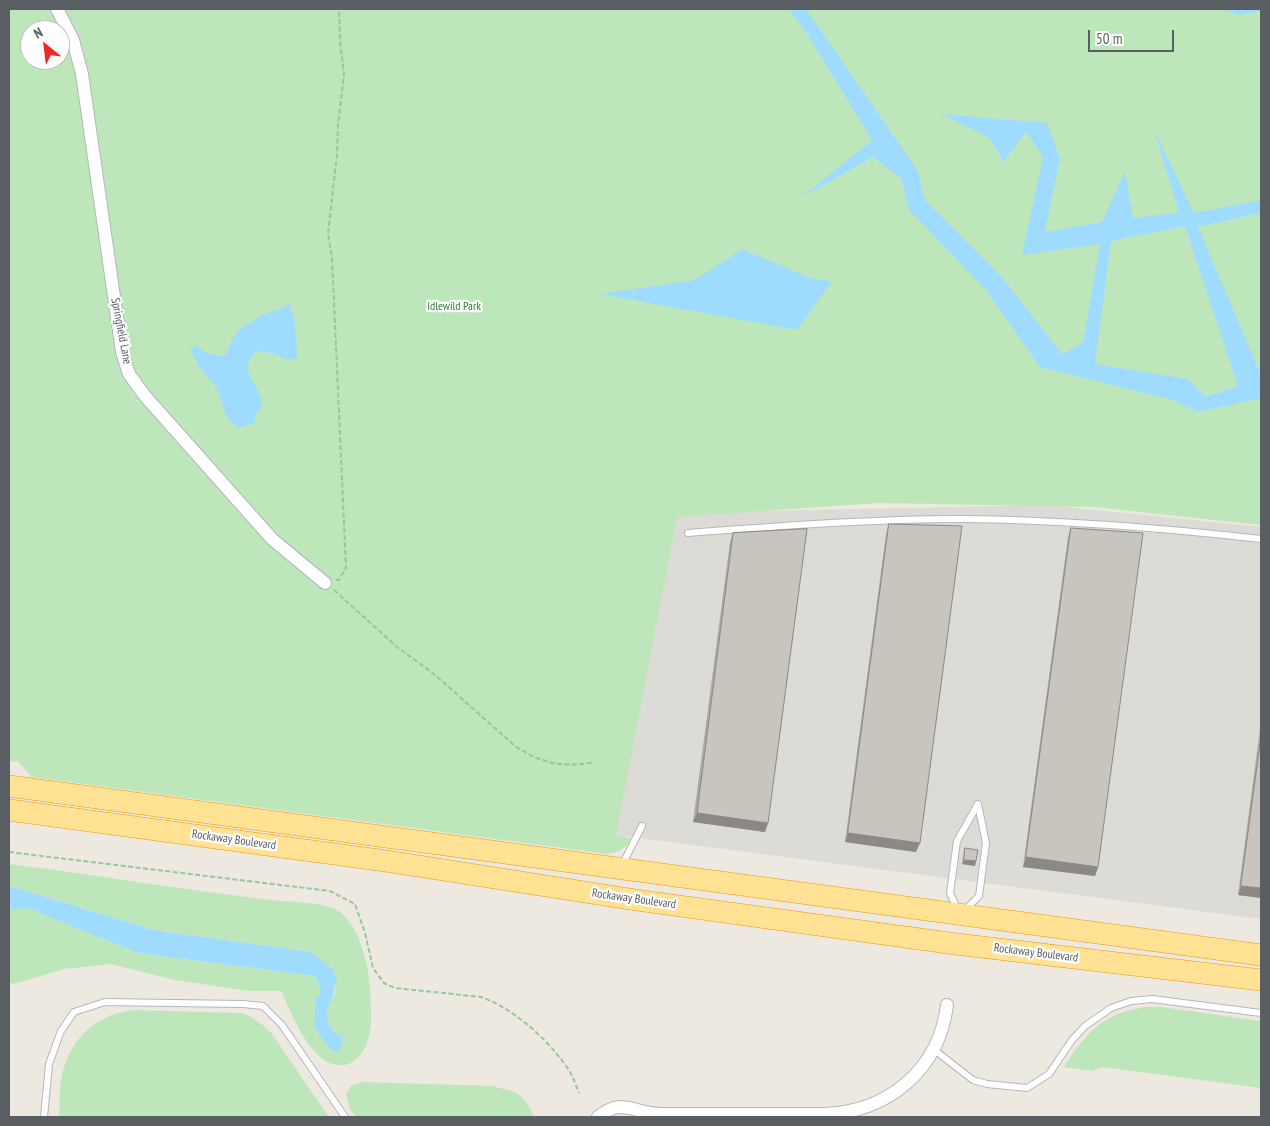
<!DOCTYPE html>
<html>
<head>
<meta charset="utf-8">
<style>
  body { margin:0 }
  #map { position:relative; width:1270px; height:1126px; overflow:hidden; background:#ede9e0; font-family:"PT Sans Narrow",sans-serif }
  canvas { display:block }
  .frame { position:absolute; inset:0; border:10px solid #595e62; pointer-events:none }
  .north { position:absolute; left:20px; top:20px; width:50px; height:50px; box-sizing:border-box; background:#fff; border:1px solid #bdbfc0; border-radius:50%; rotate:331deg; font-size:14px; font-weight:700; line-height:20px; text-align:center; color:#595e62 }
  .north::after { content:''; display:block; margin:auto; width:18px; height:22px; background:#ef2824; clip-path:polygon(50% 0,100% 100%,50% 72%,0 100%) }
  .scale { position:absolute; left:1088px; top:30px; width:86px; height:22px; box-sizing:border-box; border:2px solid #595e62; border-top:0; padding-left:6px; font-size:15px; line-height:18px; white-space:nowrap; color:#595e62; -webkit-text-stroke:4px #fff; paint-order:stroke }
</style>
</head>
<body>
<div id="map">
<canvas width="1270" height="1126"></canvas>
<div class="frame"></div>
<div class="north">N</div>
<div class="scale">50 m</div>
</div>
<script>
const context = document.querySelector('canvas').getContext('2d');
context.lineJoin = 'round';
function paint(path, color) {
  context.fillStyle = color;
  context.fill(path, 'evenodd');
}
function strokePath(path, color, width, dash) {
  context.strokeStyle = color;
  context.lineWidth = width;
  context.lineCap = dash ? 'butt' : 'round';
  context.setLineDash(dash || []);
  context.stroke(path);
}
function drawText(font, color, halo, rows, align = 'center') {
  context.font = font + ' "PT Sans Narrow",sans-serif';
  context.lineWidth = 4.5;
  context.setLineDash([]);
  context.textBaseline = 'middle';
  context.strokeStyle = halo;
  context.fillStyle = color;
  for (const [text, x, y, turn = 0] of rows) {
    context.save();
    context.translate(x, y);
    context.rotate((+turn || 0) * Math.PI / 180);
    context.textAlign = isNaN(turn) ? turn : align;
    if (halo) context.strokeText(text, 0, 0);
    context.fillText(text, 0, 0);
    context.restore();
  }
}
paint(new Path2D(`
  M1046 505 1261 527V919L616 835 669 513Z`), '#dddbd5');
paint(new Path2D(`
  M9 9H1261V525L1093 507 878 503 677 517 616 835 631 838C627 849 618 852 607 854L31 777 18 761 9 762ZM30 30H60V60H30Z
  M9 864C97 875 184 890 272 900 288 902 326 902 339 911 368 934 372 989 371 1024 370 1040 362 1063 344 1065 312 1069 292 1014 281 991H249L175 980 111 964 64 969 17 983 9 984V909L28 907 138 953 315 976 319 986 320 994 316 998 315 1027 340 1045 343 1038C332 1031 325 1024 327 1009 329 1001 336 997 335 988 333 978 317 961 311 952L153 930 16 888H9Z
  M1144 1007H1161L1261 1021V1088L1103 1067 1092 1071 1064 1067C1073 1052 1090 1029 1106 1020 1117 1013 1131 1010 1144 1007Z
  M134 1010 242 1013C255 1018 263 1024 272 1034L329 1117H59C60 1103 59 1089 62 1075 70 1038 97 1014 134 1010Z
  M362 1082 492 1086 515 1092 524 1099 535 1117H356L349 1108 346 1094 351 1086Z`), '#bee6bb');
paint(new Path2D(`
  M789 9H806L918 171 924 199 1001 276 1062 354 1083 343 1100 244 1022 255 1043 157 1026 132 1003 162 990 138 941 114 1047 123 1060 158 1045 232 1102 222 1125 171 1133 218 1179 212 1154 130 1194 213 1261 200V213L1198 227 1261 375V398L1198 412 1173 400 1040 367 986 290 909 210 901 178 873 157 802 197 872 140 806 32ZM1185 226 1238 386 1205 397 1188 379 1095 364 1111 241Z
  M1222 9H1261V11L1238 15Z
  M742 249 813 279 832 281 797 330 600 294 695 280Z
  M289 304C296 318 297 342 297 358L289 360 271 353 257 351C236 370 257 380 261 398 262 402 261 407 260 411L256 413 255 423 238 428 227 418 217 388 199 367 191 350 195 345C203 352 214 357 225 356 229 348 233 336 239 330 245 324 255 322 260 315L280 309Z
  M9 888H16L153 930 311 952 333 970 337 983 334 985C335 997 331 998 328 1008 324 1022 332 1032 343 1037L339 1052 331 1050 314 1027 316 998 320 994 319 986 315 976 138 953 28 908 9 909Z`), '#9edbff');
const service = new Path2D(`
  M688 533C780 526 871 519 964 519 1063 520 1163 528 1261 539
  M978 804 986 843 979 896 960 915 950 893 957 841Z
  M622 865 642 826
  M933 1049 973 1080 987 1084 1027 1088 1049 1074 1072 1040 1085 1026 1111 1008 1131 1001 1152 999 1261 1013
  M44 1117 49 1064 61 1031 74 1012 105 1002 243 1004 263 1006 282 1025 345 1117`);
const minor = new Path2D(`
  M57 9 73 40 82 74 122 352 129 374 145 396 272 539 325 583
  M598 1117C617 1102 624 1107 646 1112 654 1114 662 1114 670 1114H824C888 1112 939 1070 947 1005`);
const trunk = new Path2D(`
  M9 786 1261 955
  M9 810 386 861 636 900 956 944 1261 980`);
strokePath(service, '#b3b7bc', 8);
strokePath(minor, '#b3b7bc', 14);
strokePath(trunk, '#ed9500', 22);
strokePath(new Path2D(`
  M336 580H339L346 568 332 258 328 234 337 154 338 125 344 74 340 41 339 9
  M334 590 397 647 434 674 515 746C543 764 562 768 595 762
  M9 852 330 891 355 904 365 933 373 968 384 983 395 988 481 997C515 1009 551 1042 570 1072 574 1079 576 1086 579 1093`), '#94c7a0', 2, [5, 2.5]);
strokePath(service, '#fff', 6);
strokePath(minor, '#fff', 12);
strokePath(trunk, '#ffe294', 21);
paint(new Path2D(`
  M889 524 916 852 845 842 886 534Z
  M1071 528 1098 867 1095 876 1023 867 1068 537Z
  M733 533 768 823 765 832 693 822 730 542Z
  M1261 721V898L1238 895Z
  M965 848 976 861 975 866 962 864 964 852Z`), '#aca9a3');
paint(new Path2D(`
  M697 813 768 823 765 832 693 822Z
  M848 833 920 843 916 852 845 842Z
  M1026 857 1098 867 1095 876 1023 867Z
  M964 860 976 861 975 866 962 864Z
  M1241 886 1261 888V898L1238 895Z`), '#8c8985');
const building = new Path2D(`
  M889 524 962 526 920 843 848 833Z
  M1071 528 1143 533 1098 867 1026 857Z
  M807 529 768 823 697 813 733 533Z
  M1261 737V888L1241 886Z
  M965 848 978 850 976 861 964 860Z`);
paint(building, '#c8c4be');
strokePath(building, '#8c8985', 1);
drawText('12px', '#318230', '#fff', [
  ["Idlewild Park",454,307]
]);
drawText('12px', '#595e62', '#fff', [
  ["Springfield Lane",121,331,79],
  ["Rockaway Boulevard",234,840,8],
  ["Rockaway Boulevard",634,899,8],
  ["Rockaway Boulevard",1036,953,7]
]);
</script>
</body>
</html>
